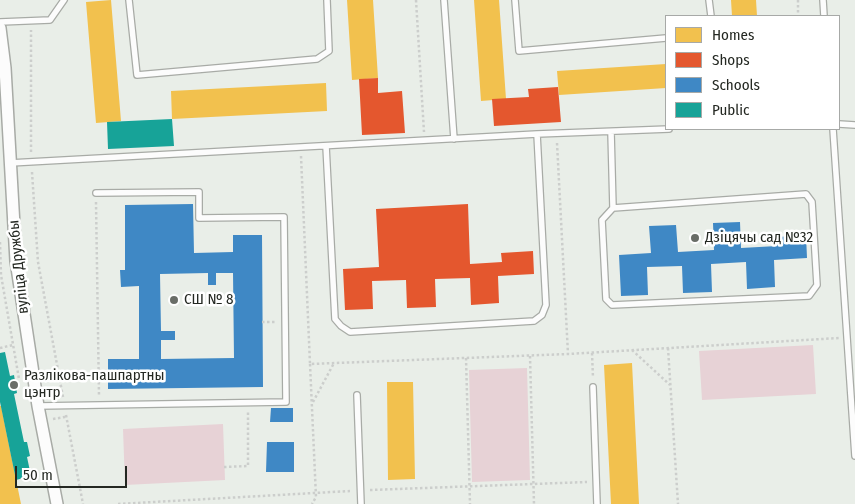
<!DOCTYPE html>
<html>
<head>
<meta charset="utf-8">
<style>
  body { margin:0 }
  #map { position:relative; width:855px; height:504px; overflow:hidden; background:#e9eee8; font-family:"Fira Sans Condensed",sans-serif }
  canvas { display:block }
  .legend { position:absolute; left:665px; top:15px; width:175px; height:115px; box-sizing:border-box; background:#fff; border:1px solid #a7a9a7; margin:0; padding:6px 9px; list-style:none; font-size:15px; color:#242822 }
  .legend li { display:flex; align-items:center; gap:10px; height:25px }
  .legend b { width:25px; border:1px solid #a7a9a7 }
  .scale { position:absolute; left:15px; top:466px; width:112px; height:22px; box-sizing:border-box; border:2px solid #242822; border-top:0; padding-left:6px; font-size:15px; line-height:18px; white-space:nowrap; color:#242822; -webkit-text-stroke:4px #fff; paint-order:stroke }
</style>
</head>
<body>
<div id="map">
<canvas width="855" height="504"></canvas>
<ul class="legend">
<li><b style="height:14px;background:#f2c14e"></b>Homes</li>
<li><b style="height:14px;background:#e4572e"></b>Shops</li>
<li><b style="height:14px;background:#3f88c5"></b>Schools</li>
<li><b style="height:14px;background:#17a398"></b>Public</li>
</ul>
<div class="scale">50 m</div>
</div>
<script>
const context = document.querySelector('canvas').getContext('2d');
context.lineJoin = 'round';
function paint(path, color) {
  context.fillStyle = color;
  context.fill(path, 'evenodd');
}
function strokePath(path, color, width, dash) {
  context.strokeStyle = color;
  context.lineWidth = width;
  context.lineCap = dash ? 'butt' : 'round';
  context.setLineDash(dash || []);
  context.stroke(path);
}
function drawText(font, color, halo, rows, align = 'center') {
  context.font = font + ' "Fira Sans Condensed",sans-serif';
  context.lineWidth = 5;
  context.setLineDash([]);
  context.textBaseline = 'middle';
  context.strokeStyle = halo;
  context.fillStyle = color;
  for (const [text, x, y, turn = 0] of rows) {
    context.save();
    context.translate(x, y);
    context.rotate((+turn || 0) * Math.PI / 180);
    context.textAlign = isNaN(turn) ? turn : align;
    if (halo) context.strokeText(text, 0, 0);
    context.fillText(text, 0, 0);
    context.restore();
  }
}
paint(new Path2D(`
  M813 345 816 394 702 400 699 351Z
  M527 368 530 480 472 482 469 370Z
  M223 424 225 480 125 485 123 429Z`), '#e7d2d6');
paint(new Path2D(`
  M111 0 121 121 96 123 86 2Z
  M347 0H373L378 78 352 80Z
  M474 0H499L506 99 481 101Z
  M731 0H756L757 16H732Z
  M666 64V88L559 95 557 71Z
  M326 83 327 111 172 119 171 91Z
  M632 363 639 504H611L604 365Z
  M387 382H413L415 479 388 480Z
  M0 406H1L21 504H0Z`), '#f2c14e');
paint(new Path2D(`
  M378 78V93L402 91 405 133 362 135 359 79Z
  M558 87 561 122 494 126 492 99 529 97 528 89Z
  M468 204 470 264 502 262 501 253 533 251 534 274 498 276 499 303 471 305 470 278 435 279 436 307 407 308 406 280 372 281 373 309 345 310 343 269 379 267 376 209Z`), '#e4572e');
paint(new Path2D(`
  M193 204 194 253 233 252V235H262L263 387 108 389V359H139V286L121 287 120 270H125V205ZM208 273V285H216V273H233L234 358 161 359V340H175V331H161L160 274Z
  M740 222 741 248 777 246V237L806 235 807 258 774 260 775 287 747 289 746 262 711 264 712 292 683 293 682 266 647 267 648 295 621 296 619 255 651 253 649 226 676 225 678 252 714 250 713 223Z
  M271 408H293V422H270Z
  M267 442H294V472H266Z`), '#3f88c5');
paint(new Path2D(`
  M172 119 174 146 108 149 107 122Z
  M5 352 10 376 14 375 17 393 14 394 24 442H27L30 456 27 457 31 476 16 480 0 402V353Z`), '#17a398');
const lane = new Path2D(`
  M129 0 137 75 317 59 329 51 327 0
  M444 0 454 139
  M515 0 519 51 666 38
  M709 0 711 16
  M823 0 824 16
  M0 22 50 20 64 0
  M839 124 855 125
  M833 129 855 456
  M611 132 613 208 602 220 606 299 612 305 809 296 817 285 812 202 806 194 613 208
  M326 146 335 319 341 326 350 332 534 321 542 315 546 305 537 134
  M10 163 537 134 669 129
  M593 387 597 504
  M357 395 361 504
  M38 406 286 402 284 217 199 218V192L96 193`);
const street = new Path2D(`
  M0 28 5 68 16 261 38 406 57 504`);
strokePath(lane, '#a8aba6', 8);
strokePath(street, '#a8aba6', 14);
strokePath(new Path2D(`
  M416 0 424 132
  M798 0V16
  M557 143 568 354
  M31 152V30
  M301 156 310 364 568 354 839 338
  M32 172 38 262 63 397
  M96 202 99 396
  M0 242 1 275 19 379
  M262 322H276
  M0 348 13 345
  M668 348 678 504
  M632 350 670 385
  M592 353 593 378
  M530 356 534 504
  M466 358 470 504
  M310 364 316 497 312 504
  M313 402 334 363
  M66 415 83 504
  M53 419 65 417
  M224 467 248 466V411
  M370 490 587 482
  M118 504 350 491`), '#cccecc', 2.5, [2.5, 2.5]);
strokePath(lane, '#fcfcfc', 5.5);
strokePath(street, '#fcfcfc', 11);
for (const [x, y, r, color] of [
  [695,238,5,"#696d67"],
  [174,300,5,"#696d67"],
  [14,385,5,"#696d67"]
]) {
  const dot = new Path2D();
  dot.arc(x, y, r, 0, 2 * Math.PI);
  context.fillStyle = color;
  context.fill(dot);
  strokePath(dot, '#fff', 2);
}
drawText('15px', '#242822', '#fff', [
  ["Дзіцячы сад №32",705,238],
  ["СШ № 8",184,300],
  ["Разлікова-пашпартны",24,376],
  ["цэнтр",24,393]
], 'left');
drawText('15px', '#242822', '#fff', [
  ["вуліца Дружбы",19,267,-96]
]);
</script>
</body>
</html>
